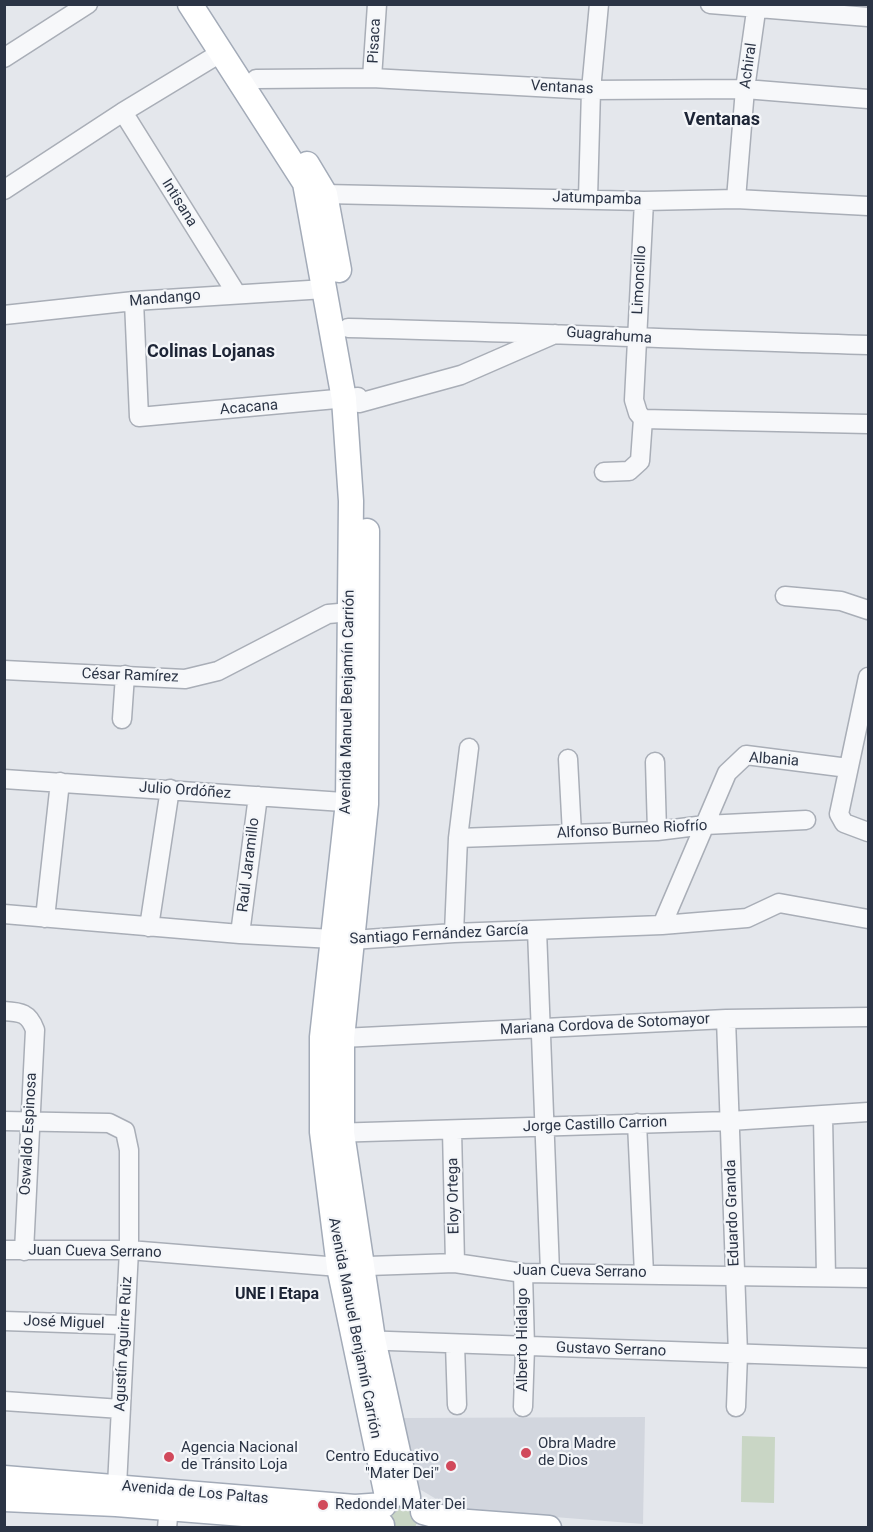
<!DOCTYPE html>
<html>
<head>
<meta charset="utf-8">
<style>
  body { margin:0 }
  #map { position:relative; width:873px; height:1532px; overflow:hidden; background:#e4e7ec; font-family:Roboto,sans-serif }
  canvas { display:block }
  .frame { position:absolute; inset:0; border:6px solid #2b3445; pointer-events:none }
</style>
</head>
<body>
<div id="map">
<canvas width="873" height="1532"></canvas>
<div class="frame"></div>
</div>
<script>
const context = document.querySelector('canvas').getContext('2d');
context.lineJoin = 'round';
function paint(path, color) {
  context.fillStyle = color;
  context.fill(path, 'evenodd');
}
function strokePath(path, color, width, dash) {
  context.strokeStyle = color;
  context.lineWidth = width;
  context.lineCap = dash ? 'butt' : 'round';
  context.setLineDash(dash || []);
  context.stroke(path);
}
function drawText(font, color, halo, rows, align = 'center') {
  context.font = font + ' Roboto,sans-serif';
  context.lineWidth = 4.5;
  context.setLineDash([]);
  context.textBaseline = 'middle';
  context.strokeStyle = halo;
  context.fillStyle = color;
  for (const [text, x, y, turn = 0] of rows) {
    context.save();
    context.translate(x, y);
    context.rotate((+turn || 0) * Math.PI / 180);
    context.textAlign = isNaN(turn) ? turn : align;
    if (halo) context.strokeText(text, 0, 0);
    context.fillText(text, 0, 0);
    context.restore();
  }
}
paint(new Path2D(`
  M645 1417 643 1524 453 1509 416 1487 401 1418Z`), '#d2d6de');
paint(new Path2D(`
  M742 1436 775 1437 774 1503 741 1502Z
  M410 1502 418 1521 415 1527H387L389 1504Z`), '#c9d6c5');
const minor = new Path2D(`
  M710 4 868 17
  M4 58 88 4
  M372 78 377 4
  M256 79 372 78 591 90 745 89 868 99
  M123 112 236 293
  M4 190 123 112 222 52
  M325 194 644 201 736 199 868 206
  M588 198 591 90 599 4
  M736 199 745 89 757 4
  M134 301 139 417 358 397
  M4 315 134 301 325 289
  M348 328C522 332 695 340 868 345
  M359 403 461 375 555 334
  M643 419 868 424
  M604 472 629 471 640 461 643 419 638 413 634 400 644 201
  M785 596 841 601 868 610
  M4 670 185 679 218 671 328 614 350 612
  M868 677 839 814 844 823 868 832
  M122 719 125 675
  M568 759 572 834
  M655 762 657 831
  M4 779 358 803
  M458 838 657 831 705 825 806 820
  M4 914 240 934 352 940 454 933 662 925 747 918 779 903 868 919
  M45 918 60 782
  M662 925 727 773 746 755 848 768
  M149 927 170 789
  M537 930 550 1272
  M454 933 458 838 469 748
  M240 934 258 796
  M4 1011C21 1012 29 1013 35 1030L24 1251
  M726 1019 738 1354 736 1407
  M342 1038 726 1019 868 1017
  M823 1116 826 1277
  M4 1121 109 1123 125 1131 129 1150V1250L117 1486
  M637 1123 644 1274
  M452 1130 455 1263
  M331 1133 730 1121 868 1112
  M4 1250H129L339 1267 455 1263 523 1273 868 1278
  M4 1321 124 1325
  M361 1340 868 1358
  M455 1344 457 1405
  M4 1401 121 1409
  M523 1407 525 1347 523 1273
  M167 1528 170 1496`);
const major = new Path2D(`
  M190 4 305 183 344 399 351 501 348 802 322 1037V1132L339 1267 388 1501
  M307 164 325 194 339 270
  M367 531 366 804 342 1038V1133L373 1339 408 1497
  M4 1478 355 1507 384 1505
  M4 1499 116 1504 382 1525
  M423 1512 455 1521 549 1528`);
strokePath(minor, '#a9aeb7', 21);
strokePath(major, '#a3abb8', 27);
strokePath(minor, '#f7f8fa', 18);
strokePath(major, '#fff', 24);
for (const [x, y, r, color] of [
  [526,1453,6,"#d1495b"],
  [169,1457,6,"#d1495b"],
  [451,1466,6,"#d1495b"],
  [323,1505,6,"#d1495b"]
]) {
  const dot = new Path2D();
  dot.arc(x, y, r, 0, 2 * Math.PI);
  context.fillStyle = color;
  context.fill(dot);
  strokePath(dot, '#f4f6f9', 2);
}
drawText('15px', '#2b3445', '#f4f6f9', [
  ["Pisaca",375,41,-87],
  ["Achiral",749,66,-82],
  ["Ventanas",562,88,3],
  ["Jatumpamba",597,199,2],
  ["Intisana",179,203,58],
  ["Limoncillo",640,280,-87],
  ["Mandango",165,299,-5],
  ["Guagrahuma",609,336,4],
  ["Acacana",249,408,-5],
  ["César Ramírez",130,676,2],
  ["Avenida Manuel Benjamín Carrión",348,702,-89],
  ["Albania",774,760,4],
  ["Julio Ordóñez",185,791,4],
  ["Alfonso Burneo Riofrío",632,830,-3],
  ["Raúl Jaramillo",249,865,-83],
  ["Santiago Fernández García",439,935,-3],
  ["Mariana Cordova de Sotomayor",605,1025,-3],
  ["Jorge Castillo Carrion",595,1125,-2],
  ["Oswaldo Espinosa",29,1134,-87],
  ["Eloy Ortega",454,1196,-91],
  ["Eduardo Granda",733,1213,-92],
  ["Juan Cueva Serrano",95,1252,1],
  ["Juan Cueva Serrano",580,1272,1],
  ["José Miguel",64,1323,2],
  ["Avenida Manuel Benjamín Carrión",354,1328,79],
  ["Alberto Hidalgo",523,1340,-90],
  ["Agustín Aguirre Ruiz",124,1344,-87],
  ["Gustavo Serrano",611,1350,2],
  ["Avenida de Los Paltas",195,1493,5]
]);
drawText('15px', '#2b3445', '#f4f6f9', [
  ["Obra Madre",538,1444],
  ["de Dios",538,1461],
  ["Agencia Nacional",181,1448],
  ["de Tránsito Loja",181,1465],
  ["Centro Educativo",439,1457,"right"],
  ["\"Mater Dei\"",439,1474,"right"],
  ["Redondel Mater Dei",335,1505]
], 'left');
drawText('bold 16px', '#1d2536', '#f4f6f9', [
  ["UNE I Etapa",277,1295]
]);
drawText('bold 18px', '#1d2536', '#f4f6f9', [
  ["Ventanas",722,120],
  ["Colinas Lojanas",211,352]
]);
</script>
</body>
</html>
